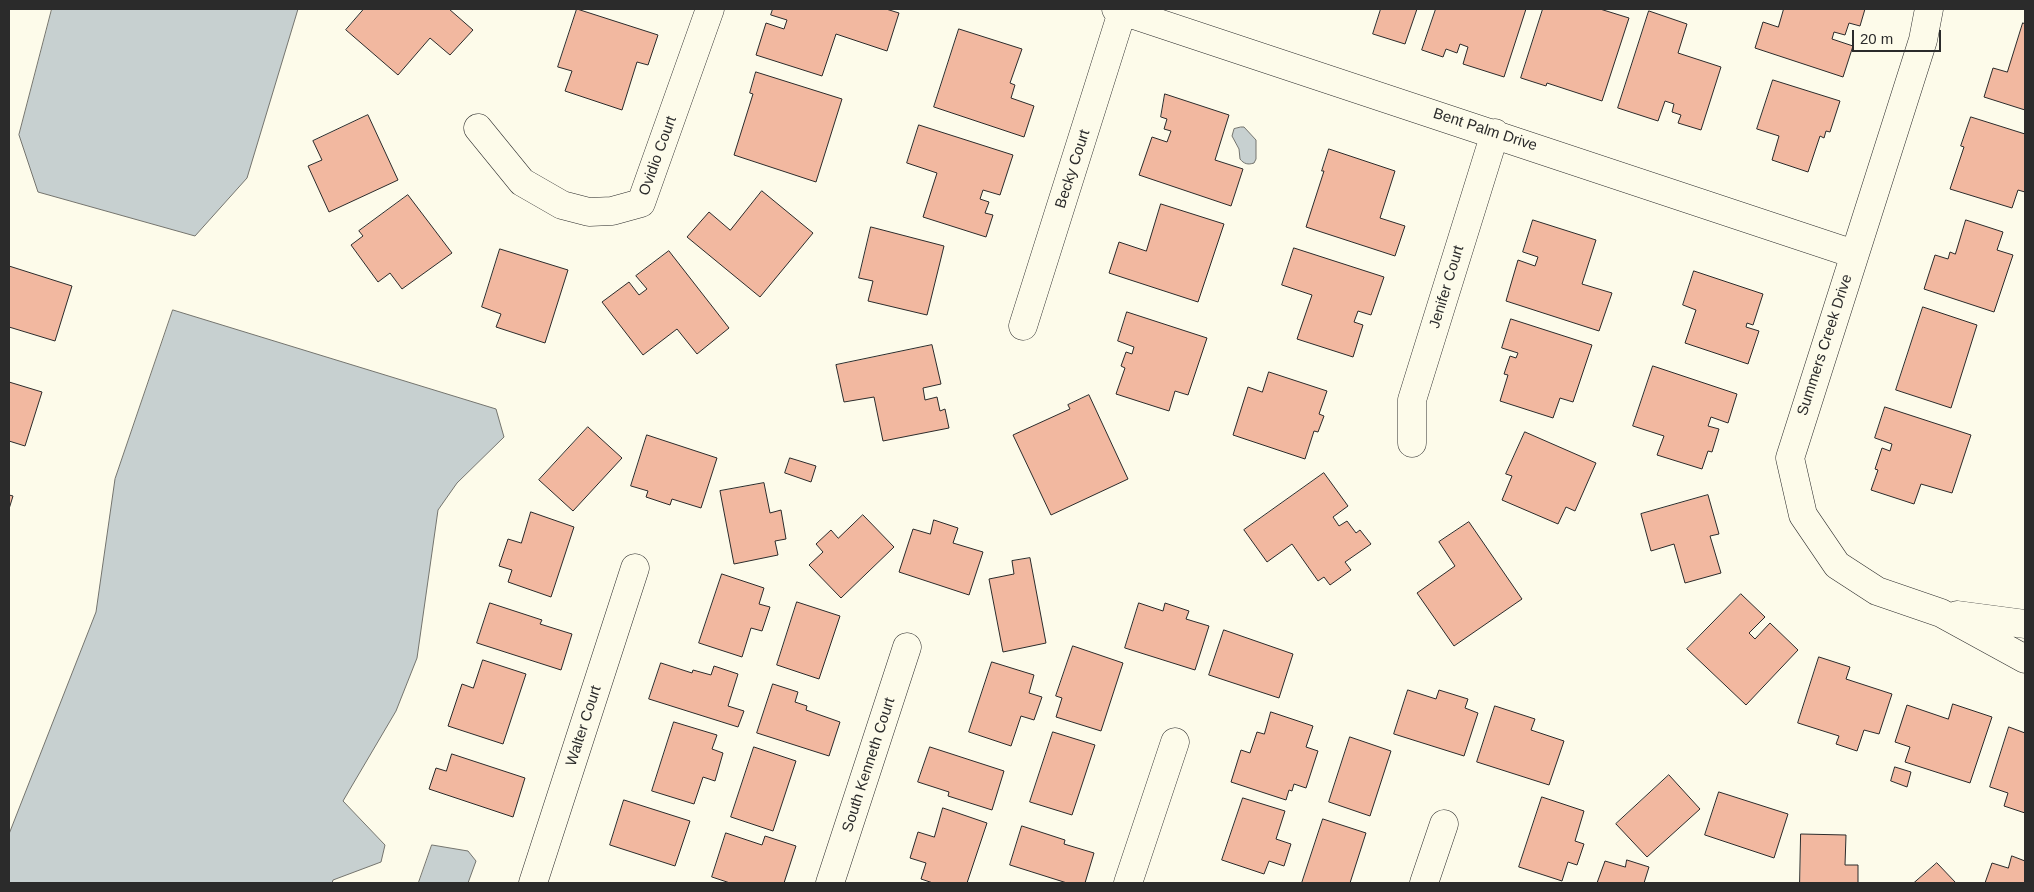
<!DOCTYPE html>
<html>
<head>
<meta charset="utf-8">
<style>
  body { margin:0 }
  #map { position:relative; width:2034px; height:892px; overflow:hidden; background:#fdfbea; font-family:Arial,sans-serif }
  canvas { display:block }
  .frame { position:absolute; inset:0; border:10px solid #2b2b2b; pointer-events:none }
  .scale { position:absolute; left:1852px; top:30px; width:89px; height:22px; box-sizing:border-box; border:2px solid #2b2b2b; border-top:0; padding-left:6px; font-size:15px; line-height:18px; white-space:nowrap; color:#2b2b2b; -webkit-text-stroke:4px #fdfbea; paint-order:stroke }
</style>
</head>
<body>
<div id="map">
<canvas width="2034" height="892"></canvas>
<div class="frame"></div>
<div class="scale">20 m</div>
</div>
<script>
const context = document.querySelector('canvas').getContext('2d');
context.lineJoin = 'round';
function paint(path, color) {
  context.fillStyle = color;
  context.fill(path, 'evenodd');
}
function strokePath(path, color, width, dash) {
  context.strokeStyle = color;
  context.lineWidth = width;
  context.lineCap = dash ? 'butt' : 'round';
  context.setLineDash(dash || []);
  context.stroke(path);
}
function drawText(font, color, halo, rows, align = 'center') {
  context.font = font + ' Arial,sans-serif';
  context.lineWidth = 4;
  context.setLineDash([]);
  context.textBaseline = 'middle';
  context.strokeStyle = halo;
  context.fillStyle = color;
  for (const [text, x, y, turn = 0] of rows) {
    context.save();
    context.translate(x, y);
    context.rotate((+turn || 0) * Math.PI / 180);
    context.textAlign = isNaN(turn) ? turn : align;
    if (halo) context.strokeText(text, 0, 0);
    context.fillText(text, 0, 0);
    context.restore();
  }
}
const water = new Path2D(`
  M52 9H298L247 178 195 236 38 192 19 135Z
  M1241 127H1244L1256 140V159L1254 163C1248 165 1244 164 1240 159L1239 149 1232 136 1234 129Z
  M173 310 496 409 504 437 457 483 438 510 417 658 396 711 343 801 385 845 381 862 333 880 332 883H9V834L96 612 115 479Z
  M432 845 468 851 476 861 468 883H420L419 882Z`);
paint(water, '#c7d0d0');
strokePath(water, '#74746e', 1);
const building = new Path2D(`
  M364 9H449L473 30 450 55 430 38 398 75 346 30Z
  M577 9 658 35 648 65 637 62 622 110 565 91 572 71 558 67Z
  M773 9H886L899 13 887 51 836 34 822 76 756 55 766 23 784 29 787 20 771 15Z
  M1381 9H1417L1405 44 1373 34Z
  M1436 9H1526L1504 77 1463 64 1468 47 1460 44 1457 53 1446 49 1443 57 1422 50Z
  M1543 9H1600L1629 18 1602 101 1547 83 1546 86 1521 78Z
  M1784 9H1865L1860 26 1849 23 1845 35 1834 32 1832 39 1853 46 1843 77 1755 48 1763 22 1778 27Z
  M1649 11 1687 24 1678 53 1721 67 1701 130 1678 123 1681 115 1672 112 1674 104 1665 101 1658 121 1618 108Z
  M2023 23 2025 24V110L1984 97 1993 68 2007 72Z
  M959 29 1022 49 1010 83 1015 85 1011 98 1034 106 1024 137 934 107Z
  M756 72 842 99 816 182 734 155 753 94 750 93Z
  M1773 80 1840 101 1830 132 1826 131 1824 138 1820 136 1808 172 1772 160 1779 136 1757 129Z
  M1165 94 1229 115 1215 160 1243 169 1231 206 1139 175 1152 137 1167 142 1171 131 1164 129 1167 119 1161 117Z
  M368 115 398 180 329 212 308 166 322 160 313 141Z
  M1971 117 2025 134V192L2018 190 2012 208 1950 189 1964 147 1961 146Z
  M919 125 1013 155 1000 195 983 190 980 199 989 202 985 213 993 215 986 237 923 217 937 173 907 163Z
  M1329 149 1395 171 1380 218 1405 226 1395 256 1306 227 1324 171H1322Z
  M762 191 813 233 760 297 687 237 709 212 730 230Z
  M408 195 452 253 402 289 390 273 378 282 351 245 363 236 359 231Z
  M1161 204 1224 224 1198 302 1109 273 1119 242 1146 251Z
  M1533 220 1596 240 1582 284 1612 293 1599 331 1506 301 1518 260 1535 266 1538 257 1523 252Z
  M1966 220 2003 232 1997 250 2013 255 1994 312 1924 289 1935 255 1948 259 1950 252 1955 254Z
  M871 227 944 246 927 315 868 301 873 281 859 278Z
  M1294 248 1384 277 1371 315 1358 311 1354 322 1363 325 1353 357 1297 339 1312 295 1282 285Z
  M500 249 568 270 545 343 496 327 501 314 482 307Z
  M669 251 729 328 697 354 677 329 643 355 602 302 629 282 639 295 647 289 636 276Z
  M9 266 72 286 55 341 9 327Z
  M1694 271 1763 294 1753 325 1747 323 1746 327 1759 331 1748 364 1685 343 1696 310 1683 305Z
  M1923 307 1977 325 1951 408 1896 390Z
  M1127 312 1207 338 1188 395 1175 391 1169 411 1116 394 1125 368 1121 366 1126 352 1132 354 1134 347 1118 341Z
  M1511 319 1592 345 1573 402 1560 398 1553 418 1500 401 1508 375 1504 374 1510 356 1516 358 1518 353 1502 348Z
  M932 345 941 384 923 388 925 400 937 397 940 411 945 409 949 428 883 441 874 397 844 402 836 365Z
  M1653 366 1737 394 1728 423 1711 417 1708 426 1719 429 1712 452 1708 451 1702 469 1657 455 1664 436 1633 426Z
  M1269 372 1327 391 1319 414 1324 416 1318 432 1314 431 1305 459 1233 435 1248 387 1262 392Z
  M9 382 42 392 25 446 9 441Z
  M1089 395 1128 479 1051 515 1013 435 1070 409 1068 405Z
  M1885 407 1971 435 1952 493 1921 484 1914 504 1871 490 1878 470 1875 469 1882 448 1890 451 1892 444 1875 438Z
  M588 427 622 458 573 511 539 480Z
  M1525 432 1596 463 1575 511 1566 507 1558 524 1502 500 1512 476 1506 474Z
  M647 435 717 458 701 508 672 499 670 505 646 497 648 491 631 486Z
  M790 458 816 466 811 482 785 473Z
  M1324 473 1348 506 1333 517 1339 526 1347 521 1356 533 1360 530 1371 544 1345 562 1351 570 1330 585 1324 577 1318 581 1292 544 1267 562 1244 530Z
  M764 483 770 513 781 510 786 539 775 541 778 555 734 564 720 491Z
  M9 495 13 496 9 509Z
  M1708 495 1719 534 1710 536 1721 573 1685 583 1674 544 1651 551 1641 514Z
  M531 512 574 527 551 597 508 582 512 570 499 566 508 539 521 543Z
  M863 515 894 547 841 598 809 565 823 552 816 544 831 530 838 538Z
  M934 520 958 528 953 543 983 552 969 595 899 572 913 529 930 534Z
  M1469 522 1522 599 1454 646 1417 593 1455 566 1439 542Z
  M1030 558 1046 643 1003 652 989 579 1014 574 1012 561Z
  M722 574 764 588 759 604 770 607 762 631 751 628 742 657 699 643Z
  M1741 594 1765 617 1749 633 1755 639 1770 623 1798 650 1746 705 1687 649Z
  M797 602 840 616 819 679 777 665Z
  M490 603 542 620 540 624 572 634 561 670 477 643Z
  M1139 603 1163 611 1165 603 1189 611 1186 619 1209 626 1195 670 1125 648Z
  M1224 630 1293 654 1279 698 1209 675Z
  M1073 646 1123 663 1101 731 1056 717 1062 698 1056 696Z
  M1819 657 1850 667 1846 679 1892 694 1879 734 1864 730 1857 751 1836 744 1839 736 1798 723Z
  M483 660 526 674 503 744 448 726 462 684 473 688Z
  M992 662 1034 675 1029 693 1042 697 1034 720 1021 716 1011 746 969 732Z
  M661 663 692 673 693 670 711 675 714 666 738 674 728 706 744 711 738 727 649 699Z
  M773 684 798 692 795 702 807 706 806 710 840 722 829 756 757 733Z
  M1408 690 1436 699 1439 690 1468 699 1465 708 1478 713 1464 756 1394 734Z
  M1953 704 1992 717 1970 783 1905 762 1910 747 1895 742 1907 705 1948 719Z
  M1495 706 1535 719 1531 730 1564 741 1549 785 1477 762Z
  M1271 712 1313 726 1306 747 1318 751 1306 788 1294 784 1292 791 1289 790 1286 800 1231 782 1241 750 1250 753 1257 732 1264 734Z
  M674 722 717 735 712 749 723 753 715 781 703 777 694 804 652 791Z
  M2009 727 2025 733V813L2004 806 2008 793 1990 787Z
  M1053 732 1095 745 1072 815 1030 802Z
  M1350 737 1391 751 1370 816 1329 802Z
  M754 747 796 761 773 831 731 817Z
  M930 747 1004 771 992 810 948 796 949 792 918 782Z
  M452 754 525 778 513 817 429 789 436 768 446 771Z
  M1895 767 1911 772 1907 787 1891 781Z
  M1669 775 1700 809 1647 857 1616 824Z
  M1719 792 1788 814 1774 858 1705 835Z
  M1542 797 1584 811 1575 841 1584 844 1577 865 1568 862 1562 881 1519 867Z
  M1243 798 1285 811 1276 839 1291 844 1284 866 1269 861 1264 874 1222 860Z
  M624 800 690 821 675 866 610 845Z
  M943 808 987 823 967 883H933L921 879 926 863 910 858 918 832 934 837Z
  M1323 819 1366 833 1350 883H1302Z
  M1022 826 1065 840 1064 844 1094 853 1085 883H1067L1010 865Z
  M726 833 762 845 765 836 796 846 784 883H730L712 877Z
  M1801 834 1846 835 1845 865H1858V883H1800Z
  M2012 856 2025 861V883H1985L1992 863 2008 868Z
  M1627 860 1649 867 1644 883H1597L1605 861 1625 867Z
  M1937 863 1956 883H1914Z`);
paint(building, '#f2b8a0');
strokePath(building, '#2b2b2b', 1);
const minor = new Path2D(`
  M1116 9 1854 254
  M1929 9 1923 40 1790 458 1803 515 1837 565 1877 591 1941 613 2025 659
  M478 128 522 182 562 205 589 212 612 211 641 203 710 9
  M1023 326 1123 9
  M1412 443V400L1495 133
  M1957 615 2025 624
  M533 883 635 568
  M830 883 907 647
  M1128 883 1175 742
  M1424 883 1444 824`);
strokePath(minor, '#2b2b2b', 29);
strokePath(minor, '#fdfbea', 28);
drawText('15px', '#2b2b2b', '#fdfbea', [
  ["Bent Palm Drive",1485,130,18],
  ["Ovidio Court",658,156,-70],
  ["Becky Court",1073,169,-72],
  ["Jenifer Court",1447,287,-73],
  ["Summers Creek Drive",1825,345,-72],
  ["Walter Court",584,726,-72],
  ["South Kenneth Court",869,765,-72]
]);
</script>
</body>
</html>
